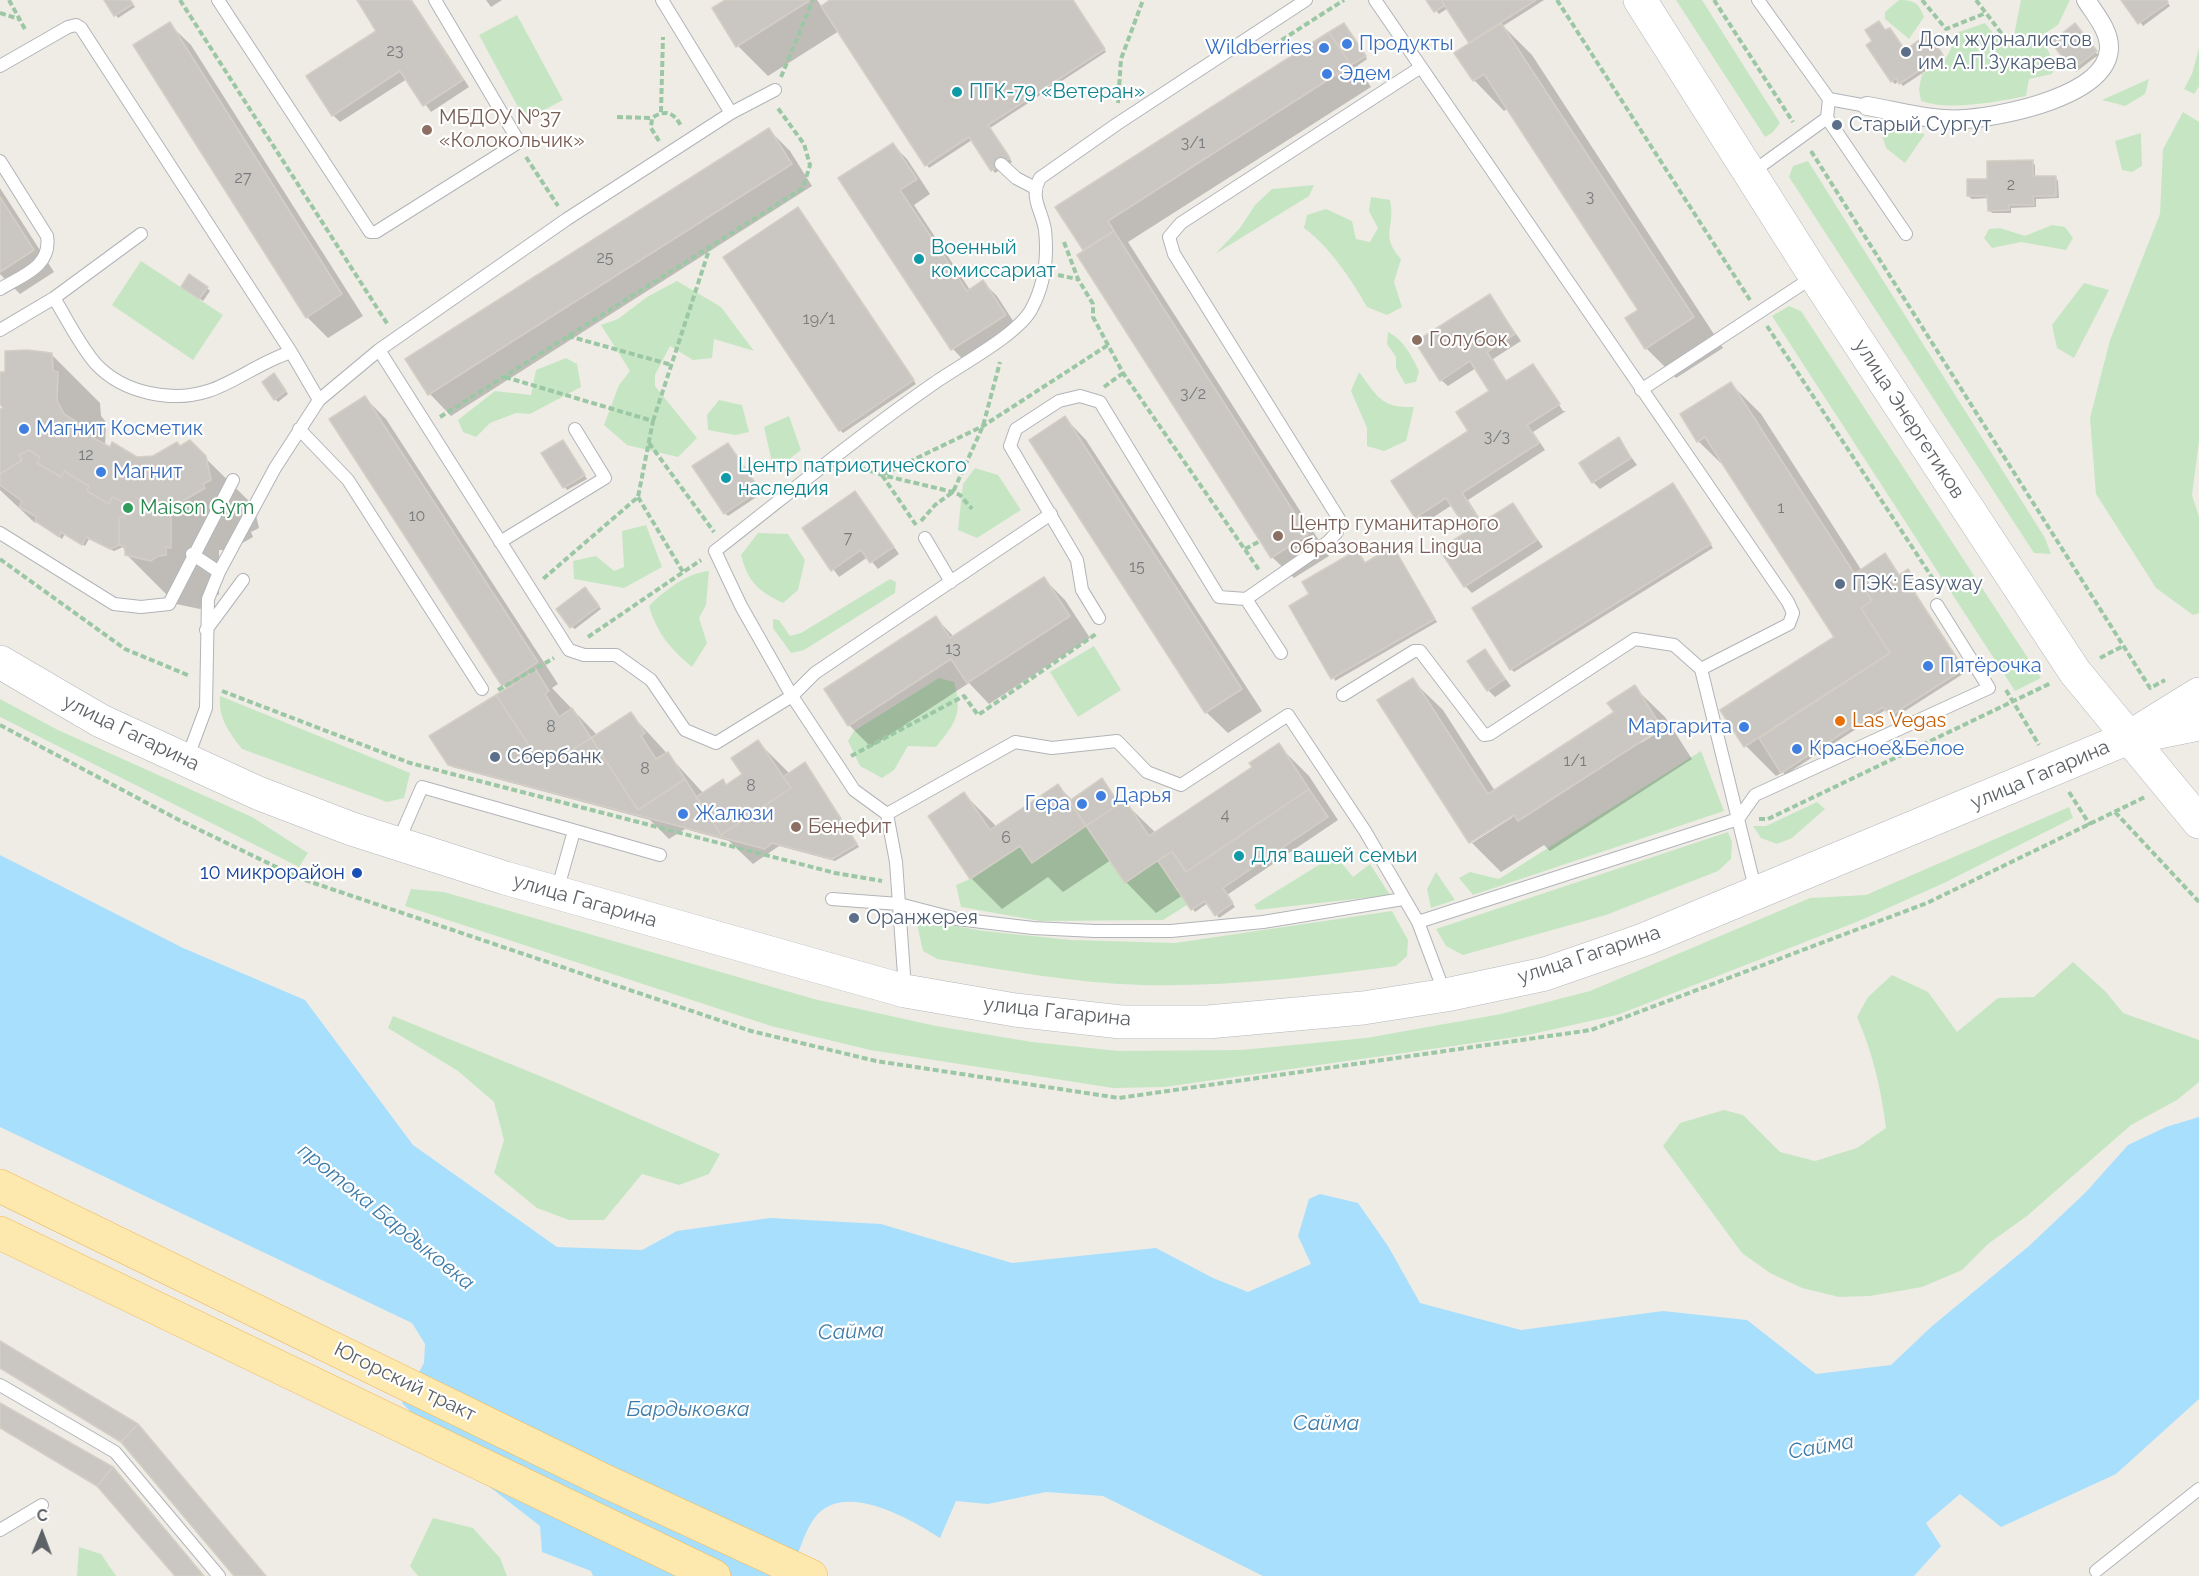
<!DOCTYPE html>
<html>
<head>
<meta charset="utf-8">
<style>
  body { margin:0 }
  #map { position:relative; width:2199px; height:1576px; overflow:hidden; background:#efece6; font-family:Raleway,sans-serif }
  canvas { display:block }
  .north { position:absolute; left:12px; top:1504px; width:60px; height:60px; -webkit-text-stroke:4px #fff; paint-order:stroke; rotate:1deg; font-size:16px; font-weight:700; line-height:24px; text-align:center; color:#5d6266 }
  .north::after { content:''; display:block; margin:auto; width:21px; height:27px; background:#5d6266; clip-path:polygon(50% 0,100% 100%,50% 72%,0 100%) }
</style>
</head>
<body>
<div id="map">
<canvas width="2199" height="1576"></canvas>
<div class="north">С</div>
</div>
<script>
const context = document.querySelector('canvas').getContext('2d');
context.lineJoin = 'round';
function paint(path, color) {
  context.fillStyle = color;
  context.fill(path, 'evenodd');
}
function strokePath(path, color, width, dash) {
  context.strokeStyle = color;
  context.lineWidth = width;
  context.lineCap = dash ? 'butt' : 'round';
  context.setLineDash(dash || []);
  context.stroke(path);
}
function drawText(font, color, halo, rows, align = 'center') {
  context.font = font + ' Raleway,sans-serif';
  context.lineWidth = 4.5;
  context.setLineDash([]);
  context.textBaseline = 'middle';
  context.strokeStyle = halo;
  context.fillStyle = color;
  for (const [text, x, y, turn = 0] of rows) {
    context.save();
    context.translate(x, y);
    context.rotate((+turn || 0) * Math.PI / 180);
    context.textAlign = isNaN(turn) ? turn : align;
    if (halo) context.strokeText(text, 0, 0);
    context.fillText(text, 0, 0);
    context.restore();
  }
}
paint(new Path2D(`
  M1676 0H1702L1780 123 1773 132 1765 137Z
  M1899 0C1914 0 1919 3 1924 17L1909 39 1885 19V12Z
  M2021 0H2070L2058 25 2041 36 2055 65 2052 74 2029 79 2026 96C1996 102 1949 111 1921 101L1919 89 1922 74C1945 62 1949 59 1956 33L1985 23 2006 49 2013 40Z
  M517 15 563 100 525 120 479 35Z
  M2199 48V86L2194 94 2184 89 2192 74Z
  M2149 79 2145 94 2125 106 2102 100Z
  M2183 112 2199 122V441L2192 495 2199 517V613L2193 615 2156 588 2096 494 2090 418 2110 340 2160 214 2163 149Z
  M1896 130 1925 134 1905 163 1886 148 1881 132Z
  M2141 133 2142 166 2132 172 2122 170 2115 141Z
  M1808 161 2045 538 2051 554 2034 553 1789 177 1793 166Z
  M1314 185 1309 196 1215 254 1240 228 1255 205 1272 189Z
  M1371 197 1390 200C1396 229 1379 234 1401 259L1394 282 1402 307 1387 315 1367 307C1351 279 1330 247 1304 228L1307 215 1326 209 1352 221 1356 239 1370 242 1378 228 1369 211Z
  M2052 225 2065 227 2073 238 2066 250 2021 242 1992 248 1984 238 1989 229 2000 228 2025 236Z
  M141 261 223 315 193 360 112 305Z
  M677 281 721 307 754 351 714 339 712 358 693 360 670 346 655 375V386L697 438 678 457 627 445 604 425 619 385 630 371 601 325 618 319 647 297Z
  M2084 283 2109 290 2074 358 2057 348 2052 325Z
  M1789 306 1801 311 2041 678 2015 691 1772 316Z
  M1388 332C1404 340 1411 355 1419 371L1416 382 1405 384 1396 368V357L1387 344Z
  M566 358 577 364 581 387 530 414 516 413 490 423 476 437 463 432 458 420 495 391 531 395 536 370Z
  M1359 372C1378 397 1381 408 1414 407L1406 441 1384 451 1367 446V428L1351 391Z
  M719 400 742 405 749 432 735 435 708 430 707 415Z
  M789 416 801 450 774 471 764 427Z
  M975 468 998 475 1021 510 977 538 958 530 963 484Z
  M646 525 662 567 624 588 574 579 573 561 596 556 614 571 624 567 622 531Z
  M758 533 788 534 805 560 798 590 783 603C758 591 748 582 741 555Z
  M709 571 706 605 699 618 707 643 692 667C671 650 656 632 649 606 665 590 687 573 709 571Z
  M890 579 896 582 895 593 804 650 791 653 773 628V619L779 620 790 636 801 633Z
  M1094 646 1121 690 1078 717 1050 672Z
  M939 678 954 682C963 713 956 723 936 747L908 746 894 770 882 778 860 766 848 741 854 731Z
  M220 696 410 773 404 798 387 802 242 749C229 732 218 718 220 696Z
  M0 699 58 730 252 817 308 853 299 867 0 717Z
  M1701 751 1724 811 1473 895 1459 878 1470 872 1499 879Z
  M1817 802 1825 809 1792 838 1777 844 1761 838 1753 826H1766Z
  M2069 807 2073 818 1944 883 1859 921 1617 1015 1523 1036 1164 1087 1113 1088 870 1050 771 1026 405 906 411 889 444 892 814 999 936 1026 1032 1042 1119 1051 1241 1050 1366 1038 1501 1014 1590 991 1810 898 1866 895Z
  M1086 826 1125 883 1158 861 1187 905 1163 920 1040 921 961 907 956 885 970 879 1020 846 1032 862Z
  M1728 832 1732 842 1731 859 1718 871 1606 915 1463 955 1446 946 1436 929Z
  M1335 855 1353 877 1370 864 1390 895 1257 910 1254 905Z
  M1436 872 1455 900 1431 908 1427 889Z
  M1392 911 1408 940 1407 956 1396 966C1311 977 1227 987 1141 985 1073 983 1005 970 937 959L923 951 916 919 984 931 1071 940 1175 943Z
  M2073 962 2106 992 2123 1013 2199 1040V1082L2177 1100 2131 1125 2027 1216 1988 1244 1962 1270 1922 1287 1870 1296 1839 1297 1802 1288 1770 1273 1742 1253 1663 1146 1680 1123 1724 1110 1743 1115 1780 1152 1815 1161 1857 1148 1886 1128C1881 1088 1873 1054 1857 1017L1868 997 1892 975 1928 992 1957 1032 1998 998 2034 997Z
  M393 1016 557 1083 720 1154 709 1174 679 1185 642 1174 604 1220H569L537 1208 494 1173 504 1140 494 1102 458 1071 388 1028Z
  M433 1518 473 1528 500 1558 507 1576H418L410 1566Z
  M79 1547 101 1554 116 1576H77Z`), '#c6e6c3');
paint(new Path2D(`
  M0 855 183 948 305 1000 413 1145 557 1247 642 1250 677 1231 770 1218 881 1224 1012 1263 1156 1248 1213 1278 1248 1292 1311 1264 1298 1236 1309 1199 1320 1194 1358 1203 1388 1246 1420 1303 1521 1330 1663 1311 1747 1320 1816 1374 1891 1365 1931 1327 2029 1246 2086 1192 2128 1145 2166 1127 2199 1117V1399L2116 1474 2001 1527 1960 1494 1926 1523 1941 1546 1914 1576H1263L1103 1496 1046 1492 988 1504 956 1501 940 1538C910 1519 841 1478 813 1520 803 1535 797 1558 790 1576H593L591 1571 542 1552 540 1526 468 1470 402 1403 424 1363 425 1344 412 1323 0 1127Z`), '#a8dffd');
paint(new Path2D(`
  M105 0H130L135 7 118 18Z
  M358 0H412L469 87 431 112 407 79 340 122 333 115 378 31Z
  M486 0H502L491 7Z
  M728 0H817L822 7 833 0H1072L1106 52 990 128 1012 162 995 173 972 140 929 168 839 31 768 76 738 46Z
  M1428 0H1544L1503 26 1532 55 1723 348 1676 378 1646 348 1640 310 1508 108 1504 111 1474 80 1472 44 1448 8 1439 14Z
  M2123 0H2166L2170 6 2143 26Z
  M169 24 191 45 363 316 328 338 307 317Z
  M1347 28 1367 59 1357 66 1371 87 1128 242 1329 556 1294 578 1272 557 1057 208Z
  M2078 28 2098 55 2076 72 2073 69Z
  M1886 32 1905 51 1932 38 1945 58 1903 86 1899 81 1895 84 1892 81Z
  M769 130 790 151 812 186 451 416 430 394 407 360Z
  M893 145 907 159 930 194 914 205 970 290 983 282 997 296 1019 330 967 364 953 349 841 179Z
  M2032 162 2035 165V178L2055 177 2058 181 2059 198 2036 199V207L2011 208V213H1992L1989 210V198L1972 199 1968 196 1989 181Z
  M0 188 54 272 20 294 0 274Z
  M801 212 916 384 843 433 840 430Z
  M207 288 210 291 203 301 186 289Z
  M1490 296 1521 341 1493 359 1507 382 1533 365 1563 411H1566L1533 432 1545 450 1468 500 1483 524 1513 505 1543 547 1472 593 1465 586 1470 531 1452 505 1423 524 1416 517 1471 431 1491 391 1476 368 1448 386 1441 380Z
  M51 354 100 403 101 416 106 422 105 446 137 459 154 457 189 442 254 506 259 528 251 532 253 537 230 550H219V595L214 594V603L207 604 200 609 176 604 127 555 123 547 114 551 89 539 85 546 65 534 62 539 38 521 35 523 0 490V411L5 408 6 374Z
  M277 378 288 394 278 402 275 399Z
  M1731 384 1761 414 1862 571 1899 576 1911 574 1919 587 1913 591 1966 672 1894 718 1887 709 1785 775 1783 772 1776 776 1746 746 1722 710 1836 637 1728 470 1698 441Z
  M365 398 386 419 558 684 552 688 598 736 631 714 704 794 722 781 727 786 744 775 758 742 790 774 808 767 859 847 835 861 779 846 753 864 729 841 685 829 669 839 650 820 452 767 449 764 508 690 503 685Z
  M1065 418 1086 440 1262 711 1228 733 1206 712Z
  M1618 439 1637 465 1600 489 1593 482Z
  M566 445 587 479 567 490 543 454Z
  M730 447 761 494 728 516 725 513Z
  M1675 488 1713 548 1514 672 1511 669Z
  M855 493 899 554 878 569 868 557 839 577 804 529Z
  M1393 548 1437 622 1335 681 1311 595 1357 552 1365 564Z
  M1044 579 1065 600 1090 638 989 704 969 683 871 747 849 725 826 690 936 618 954 637Z
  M588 592 601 609 575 629 572 627Z
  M1485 651 1511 686 1495 697 1488 690Z
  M1412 680 1443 710 1495 791 1616 713 1634 687 1665 717 1692 759 1550 851 1544 845 1501 872 1472 843 1513 817 1511 815 1470 841 1472 843 1379 701ZM1668 723 1670 725 1641 743V740Z
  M1278 745 1309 776 1338 820 1227 895 1235 907 1219 918 1208 903 1195 912 1183 895 1156 913 1126 882 1111 860 1063 892 1048 877 1002 909 971 878 964 794 997 827 1058 786 1072 800 1102 780 1121 805 1124 802 1156 833 1254 768Z`), '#0003');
const building = new Path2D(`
  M104 0H130L133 4 114 16Z
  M357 0H411L463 80 423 106 400 71 332 116 306 76 376 31Z
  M725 0H808L809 1 736 47 712 8Z
  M830 0H1073L1105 49 988 125 1010 158 991 171 969 137 925 166 821 6Z
  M1426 0H1441L1444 6 1434 12Z
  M1441 0H1536L1469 43Z
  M2121 0H2167L2168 3 2138 24Z
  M1879 21 1885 30 1890 28 1905 50 1929 33 1943 55 1899 84 1896 78 1891 82 1866 45 1872 41 1865 30Z
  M170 22 342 294 306 318 133 45Z
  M1344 23 1366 56 1351 65 1329 32Z
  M1501 23 1694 317 1645 349 1625 318 1638 310 1484 74 1473 81 1454 53Z
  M2075 23 2097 51 2072 70 2051 42Z
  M1329 32 1351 65 1108 221 1114 231 1083 250 1055 207Z
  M769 128 792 164 428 395 405 359Z
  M893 143 917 179 900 190 967 291 983 280 1006 315 951 350 838 178Z
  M2033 160V176H2056V196H2033L2034 205H2009V210L1988 211 1987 196H1967V179H1987V161Z
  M0 197 34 250 0 272Z
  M798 207 914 380 839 431 723 257Z
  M1114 231 1308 534 1271 558 1077 255Z
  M189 274 208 287 199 299 181 287Z
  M1490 294 1515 334 1487 352 1506 381 1533 364 1560 404 1527 425 1539 443 1462 493 1481 523 1513 503 1537 540 1464 587 1439 549 1468 531 1446 498 1415 518 1391 481 1468 431 1456 412 1489 391 1470 361 1440 381 1415 342Z
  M28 350 52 353 53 371 58 372 57 400 64 414 88 429 86 434 110 447 112 442 137 457 153 456 177 442 180 446 190 440 206 456 211 480 203 484 205 488 181 502H171V548L166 547V555L158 556 151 561 125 555V546L119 545V517H125V503L112 497 109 504 87 491 89 486 64 471 61 477 37 463 40 457 29 450 19 455 22 460 0 474V409L3 408 0 404V372H5V351Z
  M274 373 286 391 274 400 262 382Z
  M1731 382 1872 601 1861 608 1890 653 1744 747 1720 710 1834 637 1705 437 1697 442 1680 414Z
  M365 396 538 662 502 686 329 419Z
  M1065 416 1242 689 1205 713 1029 440Z
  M1619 437 1631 458 1592 483 1579 463Z
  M563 440 585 475 563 488 541 453Z
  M728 443 760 490 724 514 692 466Z
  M29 450 40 457 37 463 61 477 64 471 89 486 87 491 109 504 112 497 125 503V517H119V545L110 549 86 537 82 545 61 532 59 537 35 521 37 517 19 507 22 501 0 485V474L22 460 19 455Z
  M1673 483 1711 544 1510 670 1472 608Z
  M855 491 894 547 870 563 861 550 831 571 802 528Z
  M1393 546 1435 619 1331 679 1289 606 1309 594 1302 582 1357 550 1365 563Z
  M1885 553 1899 575 1908 569 1917 584 1911 587 1964 669 1890 716 1883 707 1781 773 1759 738 1890 653 1861 608 1872 601 1854 574Z
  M1044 577 1070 616 967 683 951 659 848 726 824 689 936 616 950 638Z
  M585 587 599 606 570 628 556 609Z
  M1485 649 1505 679 1487 691 1467 661Z
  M536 670 549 691 545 694 559 717 572 708 591 738 544 768 496 695Z
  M1413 678 1488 794 1614 712 1607 703 1635 685 1662 728 1518 821 1514 815 1469 843 1377 700Z
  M496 695 544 768 591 738 638 810 685 779 721 835 791 788 783 777 805 762 857 844 832 859 772 843 765 849 448 765 429 736Z
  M631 712 645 733 641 736 656 759 668 752 685 779 638 810 591 738Z
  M758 740 791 788 721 835 696 797 723 779 726 785 742 774 731 758Z
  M1279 743 1309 789 1186 872 1172 851 1125 883 1086 826 1125 800 1149 836 1252 767 1249 763Z
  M1102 778 1119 804 1086 826 1069 801Z
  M1058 784 1086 826 1032 863 1020 846 970 879 928 816 964 792 990 830Z
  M1309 789 1328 817 1223 888 1233 903 1215 916 1205 901 1191 910 1158 861 1172 851 1186 872Z
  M0 1341 138 1424 121 1442 0 1368Z
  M0 1403 113 1467 97 1486 0 1428Z
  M138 1424 266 1576H234L121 1442Z
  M113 1467 204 1576H175L97 1486Z`);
paint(building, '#cac7c3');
strokePath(building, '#d4cec4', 1.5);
const service = new Path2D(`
  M218 0 370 232H376L519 142 435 0
  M662 0 731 113
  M1375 0 1788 602 1793 613 1789 624 1701 669
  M1758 0 1829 99 1827 118 1906 234
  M0 66 68 27 76 25 81 28 291 352 319 400
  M775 90 731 113 567 219 379 350 569 650 584 655H616L651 680 685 730 716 743 792 696 815 673 1051 514
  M1829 99 1867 106
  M0 161 47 236C52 266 23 275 0 289
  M1001 164 1016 178 1035 188
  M1751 173 1827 118
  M54 298C67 319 80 346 96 364 123 393 172 403 208 391 234 383 260 362 291 352
  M0 330 54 298 141 234
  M1641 390 1813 277
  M299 429 348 480 482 689
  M0 533 114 604 141 607 169 604 233 480
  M925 538 951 582
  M500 542 605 478 575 429
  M192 554 219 572
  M1246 599 1328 542 1337 532 1339 519 1174 254 1169 237 1181 223 1421 67
  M1099 618 1082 590 1077 560 1010 446 1016 429 1059 401 1080 396 1100 402 1219 597 1246 599 1281 653
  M206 630 243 580
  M1343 695 1414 651H1420L1484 735 1490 734 1635 639 1674 645 1701 669 1756 892
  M187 759 206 708 208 599 219 572 275 468 319 400 379 350
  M887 814 1015 742 1052 748 1117 741 1147 772 1181 785 1288 715 1365 831 1418 922 1445 994
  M398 842 422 787 660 855
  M557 891 574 831
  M832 899 899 904 957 919 1033 928 1095 931H1171L1263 922 1403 899
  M1418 922 1738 819 1755 795 1989 688 1937 605
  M905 989 896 862 887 814 854 790 837 764 792 696 741 606 715 551C787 495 858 436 933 384 958 366 1016 336 1031 310 1044 286 1048 257 1045 230 1042 210 1029 198 1040 178L1117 124 1306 0
  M0 1385 115 1452 219 1576
  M0 1530 42 1505
  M2096 1571 2199 1489`);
const pedestrian = new Path2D(`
  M1867 106C1898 111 1934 122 1966 119 2004 116 2106 96 2109 49 2110 31 2095 14 2086 0`);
const secondary = new Path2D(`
  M1640 0 1815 276 2075 672 2199 822
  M0 662 101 721 258 793 352 829 505 878 905 991 1015 1010 1121 1022H1208L1363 1008 1446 995 1545 974 1643 940 2128 738 2199 694
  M2144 735 2199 724`);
const primary = new Path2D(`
  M0 1186 605 1481 811 1576
  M0 1233 714 1576`);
strokePath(service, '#b1b4b8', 14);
strokePath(pedestrian, '#b1b4b8', 20);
strokePath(secondary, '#b2b6ba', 34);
strokePath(primary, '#efba5f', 34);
strokePath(new Path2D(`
  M9 0 26 31
  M180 0 388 325
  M1557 0 1750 300
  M1714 0 1793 122
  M1922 0 1946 29 1986 13
  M1976 0 2005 38
  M0 13 19 19
  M1274 45 1344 0
  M781 77 813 0
  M1118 103 1121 59 1143 0
  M661 112 663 37
  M617 117 652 118
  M659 141 651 128 652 118C665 109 674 112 681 126
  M1811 151 2150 688 2165 680
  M526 157 558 206
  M1064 242 1078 279 1093 304V317L1123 373 1259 570
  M1058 275 1077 279
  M1767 326 1939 588
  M568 336 672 365
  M505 377 653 421 638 497 543 579
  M1104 387 1123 373
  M440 417 803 188 810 165 804 144 777 107
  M653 421 710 247
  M649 443 714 532
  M853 465 882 475 953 492 960 495 972 509
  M638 497 683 572
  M921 521 935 505 953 492 983 426 1000 362
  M916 525 882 475 983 426 1108 345
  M1245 549 1260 541
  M0 559 125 649 190 676
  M588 637 701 560
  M2100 658 2123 646
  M498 690 554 658
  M2006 690 2039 745
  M222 691 410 763 835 873 882 881
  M0 725 179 820 299 878 751 1031 876 1061 1119 1098 1591 1030 1927 903 2145 797
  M851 756 964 696 978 715 1096 634
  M2069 792 2090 825
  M2115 812 2199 902
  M1759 819H1768L2051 683`), '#9cc7a5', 4, [6, 3]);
strokePath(service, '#fff', 12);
strokePath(pedestrian, '#fff', 18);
strokePath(secondary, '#fff', 33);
strokePath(primary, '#fde9ad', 33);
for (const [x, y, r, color] of [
  [1347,44,6,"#3f7fe0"],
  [1324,48,6,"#3f7fe0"],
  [1906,52,6,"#5c6f8a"],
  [1327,74,6,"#3f7fe0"],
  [957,92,6,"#0f9aa8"],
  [1837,125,6,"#5c6f8a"],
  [427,130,6,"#8d6e63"],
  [919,259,6,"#0f9aa8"],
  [1417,340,6,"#8d6e63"],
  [24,429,6,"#3f7fe0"],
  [101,472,6,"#3f7fe0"],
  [726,478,6,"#0f9aa8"],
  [128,508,6,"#2e9e5b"],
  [1278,536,6,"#8d6e63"],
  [1840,584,6,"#5c6f8a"],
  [1928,666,6,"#3f7fe0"],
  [1840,721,6,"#e8710a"],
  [1744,727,6,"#3f7fe0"],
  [1797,749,6,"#3f7fe0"],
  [495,757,6,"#5c6f8a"],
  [1101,796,6,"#3f7fe0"],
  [1082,804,6,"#3f7fe0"],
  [683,814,6,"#3f7fe0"],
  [796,827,6,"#8d6e63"],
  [1239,856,6,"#0f9aa8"],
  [357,873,6,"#1a4fb4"],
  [854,918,6,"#5c6f8a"]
]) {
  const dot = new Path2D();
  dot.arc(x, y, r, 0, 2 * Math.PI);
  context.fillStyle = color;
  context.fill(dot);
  strokePath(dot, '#fff', 2);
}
drawText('16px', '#787b7d', null, [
  ["23",395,51],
  ["3/1",1193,143],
  ["27",243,178],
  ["2",2011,185],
  ["3",1590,197],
  ["25",605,258],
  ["19/1",819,319],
  ["3/2",1193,394],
  ["3/3",1497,437],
  ["12",86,455],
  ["1",1781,508],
  ["10",417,516],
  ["7",848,538],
  ["15",1137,567],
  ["13",953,649],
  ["8",551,727],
  ["1/1",1575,761],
  ["8",645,769],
  ["8",751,786],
  ["4",1225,815],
  ["6",1006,838]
]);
drawText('20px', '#4e5e75', '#fff', [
  ["Дом журналистов",1918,40],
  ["им. А.П.Зукарева",1918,63],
  ["Старый Сургут",1849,125],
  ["ПЭК: Easyway",1852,584],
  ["Сбербанк",507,757],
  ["Оранжерея",866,918]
], 'left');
drawText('20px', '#366cbe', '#fff', [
  ["Продукты",1359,44],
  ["Wildberries",1312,48,"right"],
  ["Эдем",1339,74],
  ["Магнит Косметик",36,429],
  ["Магнит",113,472],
  ["Пятёрочка",1940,666],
  ["Маргарита",1732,727,"right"],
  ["Красное&Белое",1809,749],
  ["Дарья",1113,796],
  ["Гера",1070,804,"right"],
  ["Жалюзи",695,814]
], 'left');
drawText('20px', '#0d838f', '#fff', [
  ["ПГК-79 «Ветеран»",969,92],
  ["Военный",931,248],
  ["комиссариат",931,271],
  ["Центр патриотического",738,466],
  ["наследия",738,489],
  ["Для вашей семьи",1251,856]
], 'left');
drawText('20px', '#785e54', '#fff', [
  ["МБДОУ №37",439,118],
  ["«Колокольчик»",439,141],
  ["Голубок",1429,340],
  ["Центр гуманитарного",1290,524],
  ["образования Lingua",1290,547],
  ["Бенефит",808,827]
], 'left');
drawText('20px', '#5d6266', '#fff', [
  ["улица Энергетиков",1909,419,57],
  ["улица Гагарина",131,733,26],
  ["улица Гагарина",2040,775,-23],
  ["улица Гагарина",585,901,16],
  ["улица Гагарина",1589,955,-18],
  ["улица Гагарина",1057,1012,6],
  ["Югорский тракт",405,1382,26]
]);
drawText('20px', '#27864d', '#fff', [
  ["Maison Gym",140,508]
], 'left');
drawText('20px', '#c56008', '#fff', [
  ["Las Vegas",1852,721]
], 'left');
drawText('20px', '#164399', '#fff', [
  ["10 микрорайон",345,873]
], 'right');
drawText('italic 21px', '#417ba7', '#fff', [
  ["протока Бардыковка",386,1217,39],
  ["Сайма",851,1332,-2],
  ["Бардыковка",688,1410],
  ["Сайма",1326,1424],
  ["Сайма",1821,1447,-10]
]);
</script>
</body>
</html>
